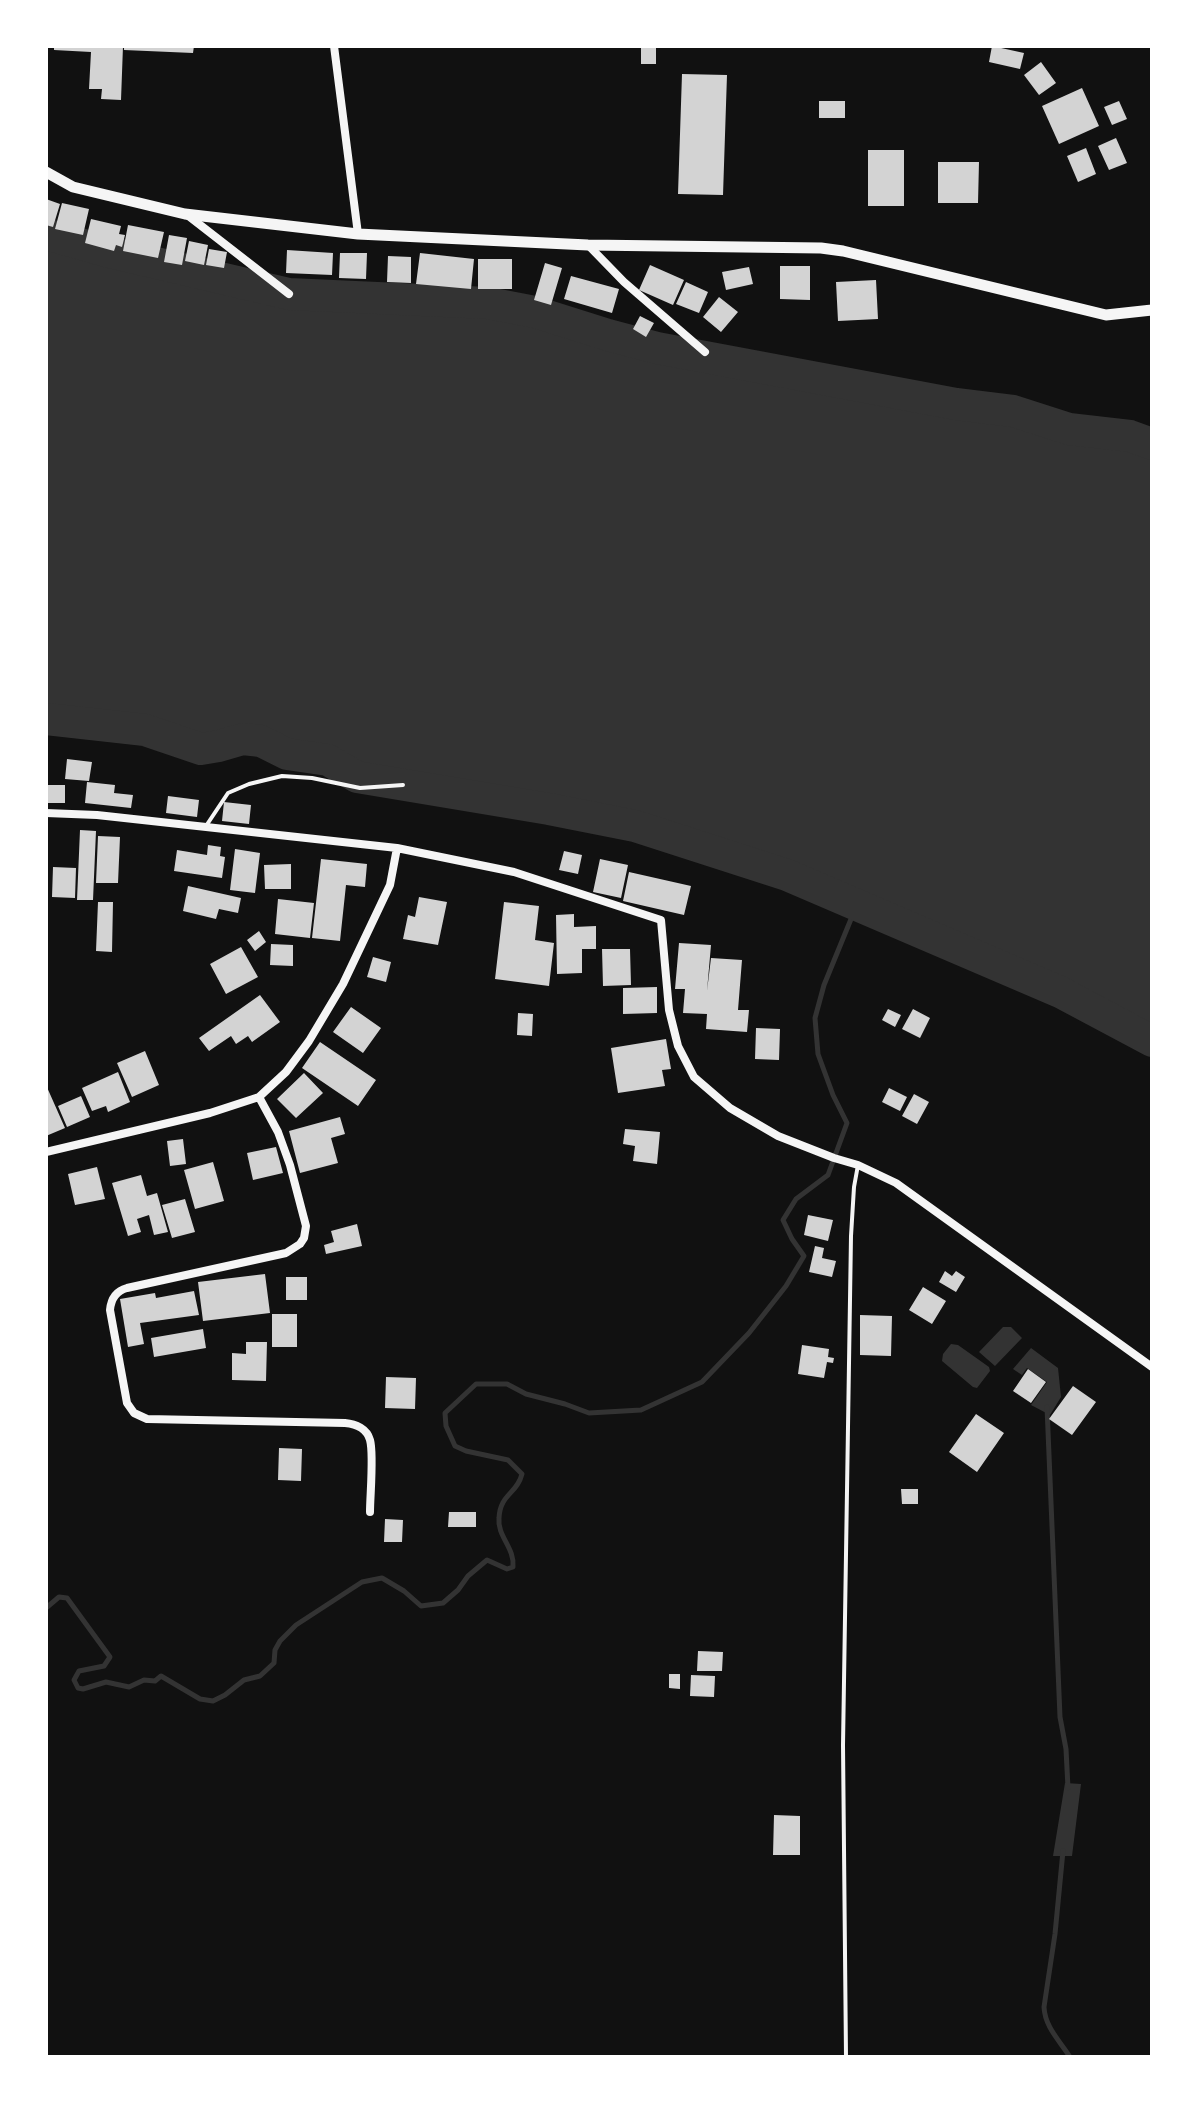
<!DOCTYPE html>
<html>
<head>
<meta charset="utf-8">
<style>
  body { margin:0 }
  #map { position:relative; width:1198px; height:2103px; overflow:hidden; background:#111; font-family:"DM Sans",sans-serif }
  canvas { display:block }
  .frame { position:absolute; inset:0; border:48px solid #fff; pointer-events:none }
</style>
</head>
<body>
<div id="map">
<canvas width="1198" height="2103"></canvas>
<div class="frame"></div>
</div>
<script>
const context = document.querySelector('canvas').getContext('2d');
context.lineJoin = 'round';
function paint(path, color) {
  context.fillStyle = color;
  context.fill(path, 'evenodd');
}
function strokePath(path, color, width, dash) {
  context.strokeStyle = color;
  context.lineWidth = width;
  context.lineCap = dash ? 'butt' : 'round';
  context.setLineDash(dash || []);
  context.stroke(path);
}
paint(new Path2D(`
  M46 234 105 251 289 294 488 303 535 312 608 335 657 348 956 404 1013 411 1069 429 1130 436 1152 444V1041L1060 992 787 875 635 826 549 809 357 777 328 760 287 754 261 741 243 739 219 746 201 749 145 730 46 719Z
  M1003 1327H1011L1022 1338 995 1366 979 1352Z
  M951 1344 958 1345 989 1367 990 1371 977 1388 973 1387 942 1361 943 1354Z
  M1031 1348 1058 1368 1061 1397 1050 1415 1031 1405 1047 1382 1027 1368 1022 1375 1013 1369Z
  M1065 1783 1081 1784 1072 1856H1053Z`), '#333');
strokePath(new Path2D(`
  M1047 1407 1060 1717 1066 1749 1068 1788
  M46 1608 59 1597 67 1598 110 1657 104 1666 79 1671 74 1680 78 1688 83 1689 106 1682 129 1687 144 1680 155 1681 161 1676 200 1699 213 1701 225 1695 244 1680 260 1676 274 1663 275 1650 280 1641 296 1625 362 1582 382 1578 404 1591 421 1606 443 1603 458 1590 468 1576 487 1560 507 1569 513 1567C515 1548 497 1536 499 1518 500 1494 517 1494 522 1474L508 1460 466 1451 455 1446 446 1426 445 1413 476 1384H507L526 1394 565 1404 589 1413 641 1410 702 1382 749 1333 786 1286 804 1256 792 1239 783 1220 796 1199 828 1175 847 1123 833 1095 818 1054 815 1018 824 985 858 902
  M1063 1851 1055 1934 1044 2007C1045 2027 1059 2040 1070 2057`), '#333', 5);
strokePath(new Path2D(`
  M46 234 105 251 289 294 488 303 535 312 608 335 657 348 956 404 1013 411 1069 429 1130 436 1152 444
  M46 719 145 730 201 749 219 746 243 739 261 741 287 754 328 760 357 777 549 809 635 826 787 875 1060 992 1152 1041`), '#333', 32);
paint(new Path2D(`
  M54 46H123L121 100 101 99 102 89H89L91 52 54 50Z
  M124 46H194L193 53 124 50Z
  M641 46H656V64H641Z
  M992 46 1024 53 1020 69 989 62Z
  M1041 62 1056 83 1039 95 1024 75Z
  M682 74 727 75 723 195 678 194Z
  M1082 88 1099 126 1059 144 1042 106Z
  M819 101H845V118H819Z
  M1119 101 1127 119 1112 125 1104 107Z
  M1116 138 1127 163 1109 170 1098 146Z
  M1086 148 1096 174 1078 182 1067 156Z
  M868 150H904V206H868Z
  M938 162H979L978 203H938Z
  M46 199 60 204 53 227 46 225Z
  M62 203 89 209 83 235 55 229Z
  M91 219 121 226 119 234 125 235 122 247 116 245 114 251 85 243Z
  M128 225 164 232 158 258 123 251Z
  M169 235 187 238 182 265 164 262Z
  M189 241 208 245 204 265 185 261Z
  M209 249 227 252 224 268 206 265Z
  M287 250 333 253 332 275 286 273Z
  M340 253H367L366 279 339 278Z
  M420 253 474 259 471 289 416 284Z
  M388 256 411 257V283L387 282Z
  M478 259H512V289H478Z
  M545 263 562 268 551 305 534 300Z
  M650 265 684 280 673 305 639 290Z
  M780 266H810V300L780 299Z
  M749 267 753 284 726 290 722 272Z
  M571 276 619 289 612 313 564 299Z
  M876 280 878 319 838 321 836 282Z
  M686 282 708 292 699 313 676 304Z
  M719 297 738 312 721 332 703 317Z
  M640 316 654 323 646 337 633 329Z
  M67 759 92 762 89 781 65 779Z
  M87 782 115 785 114 793 133 795 131 808 85 803Z
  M46 785H65V803H46Z
  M168 796 199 800 197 817 166 813Z
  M224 802 251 805 249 824 222 821Z
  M80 830 96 831 93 900H77Z
  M98 836 120 837 118 883H96Z
  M208 845 221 847 220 856 225 857 222 878 174 871 177 850 207 855Z
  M235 849 260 853 255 893 230 890Z
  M564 851 582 855 578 874 559 870Z
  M321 859 367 864 365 887 346 885 340 941 312 938Z
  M600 859 628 865 621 898 593 892Z
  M291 864V889H265L264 865Z
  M53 867 76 868 75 898 52 897Z
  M629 872 691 886 684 915 623 901Z
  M188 886 241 898 238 913 219 909 216 919 183 911Z
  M419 897 447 902 438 945 403 939 408 915 415 917Z
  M278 899 314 903 310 938 275 934Z
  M98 902H113L112 952 96 951Z
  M504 902 539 906 535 940 554 943 549 986 495 979Z
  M574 914V927L596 926V949H582V973L557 974 556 915Z
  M259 931 266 942 255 951 247 940Z
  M679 943 711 945 707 991 711 958 742 960 738 1010H749L747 1032 706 1029 707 1014 683 1013 685 989H675Z
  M271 944 293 945V966L270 965Z
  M241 947 258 977 226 994 210 964Z
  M602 949H630L631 985 603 986Z
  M373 957 391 962 386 982 367 977Z
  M657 987V1013L623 1014V988Z
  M260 995 280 1022 252 1042 248 1036 236 1044 231 1036 209 1051 199 1038Z
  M351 1007 381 1028 363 1053 333 1032Z
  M888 1009 901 1015 895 1027 882 1020Z
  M913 1009 930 1018 920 1038 902 1029Z
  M518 1013 533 1014 532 1036 517 1035Z
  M756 1028 780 1029 779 1060 755 1059Z
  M666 1039 671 1069 662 1070 665 1086 618 1093 611 1048Z
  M320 1042 376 1080 358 1106 302 1068Z
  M145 1051 159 1085 132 1097 117 1063Z
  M118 1072 130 1102 108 1112 106 1106 92 1111 82 1088Z
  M304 1073 323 1093 296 1118 277 1099Z
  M46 1085 65 1128 46 1136Z
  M889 1088 907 1097 900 1111 882 1102Z
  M914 1094 929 1102 917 1124 902 1116Z
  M81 1096 90 1117 67 1127 58 1106Z
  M340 1117 345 1134 331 1138 338 1163 300 1173 289 1131Z
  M625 1129 660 1132 657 1164 633 1161 635 1146 623 1144Z
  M183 1139 186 1164 170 1166 167 1141Z
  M276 1147 283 1173 253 1180 247 1153Z
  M213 1162 224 1201 195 1209 184 1170Z
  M97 1167 105 1199 75 1205 68 1174Z
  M141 1175 147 1196 157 1193 168 1232 154 1235 149 1215 137 1219 141 1232 128 1236 112 1183Z
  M185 1199 195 1232 172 1238 162 1205Z
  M808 1215 833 1220 828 1241 804 1235Z
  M357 1224 362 1246 326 1254 324 1245 334 1242 331 1231Z
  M815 1246 824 1248 822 1258 836 1261 832 1277 809 1272Z
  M945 1271 952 1276 956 1271 965 1277 956 1292 939 1282Z
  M265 1274 270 1313 203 1321 198 1282Z
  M286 1277H307V1300H286Z
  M923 1287 946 1301 932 1324 909 1310Z
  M194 1291 199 1315 140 1323 144 1344 128 1347 120 1299 155 1293 156 1298Z
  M272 1314H297V1347H272Z
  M860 1315 892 1316 891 1356 860 1355Z
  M203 1329 206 1348 154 1357 151 1338Z
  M246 1342H267L266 1381 232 1380V1353L246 1354Z
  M802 1345 829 1349 828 1357 834 1358 833 1363 827 1362 824 1378 798 1374Z
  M1028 1369 1046 1382 1031 1403 1013 1391Z
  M386 1377 416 1378 415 1409 385 1408Z
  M1073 1386 1096 1402 1072 1435 1049 1419Z
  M976 1414 1004 1433 977 1472 949 1452Z
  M279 1448 302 1449 301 1481 278 1480Z
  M901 1489H918V1504H902Z
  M449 1512H476V1527H448Z
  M385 1519 403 1520 402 1542H384Z
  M698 1651 723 1652 722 1671H697Z
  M669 1674H680V1689L669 1688Z
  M691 1675 715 1676 714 1697 690 1696Z
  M774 1815 800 1816V1855H773Z`), '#d3d3d3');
strokePath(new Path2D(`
  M206 826 228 793 249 784 282 776 312 778 360 788 403 785
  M846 2057 843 1745 851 1236 854 1187 858 1165`), '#f5f5f5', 4);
strokePath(new Path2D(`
  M334 46 358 234
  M186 214 289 294
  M588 245 624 282 705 352
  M46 813 97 815 397 848 514 872 661 920 669 1010 678 1046 694 1077 730 1108 778 1136 834 1158 858 1165 896 1183 1152 1367
  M259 1097 278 1132 290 1165 306 1226 304 1238 300 1244 286 1253 127 1288C116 1291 111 1299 110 1310L127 1403 134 1413 147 1419 345 1423C356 1424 367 1429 370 1440 374 1454 370 1496 370 1512
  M46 1152 210 1113 259 1097 286 1072 309 1041 343 984 390 885 397 848`), '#f5f5f5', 8);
strokePath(new Path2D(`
  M46 172 73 187 185 214 358 234 588 245 821 248 843 251 1106 315 1152 310`), '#f5f5f5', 11);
</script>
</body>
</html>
